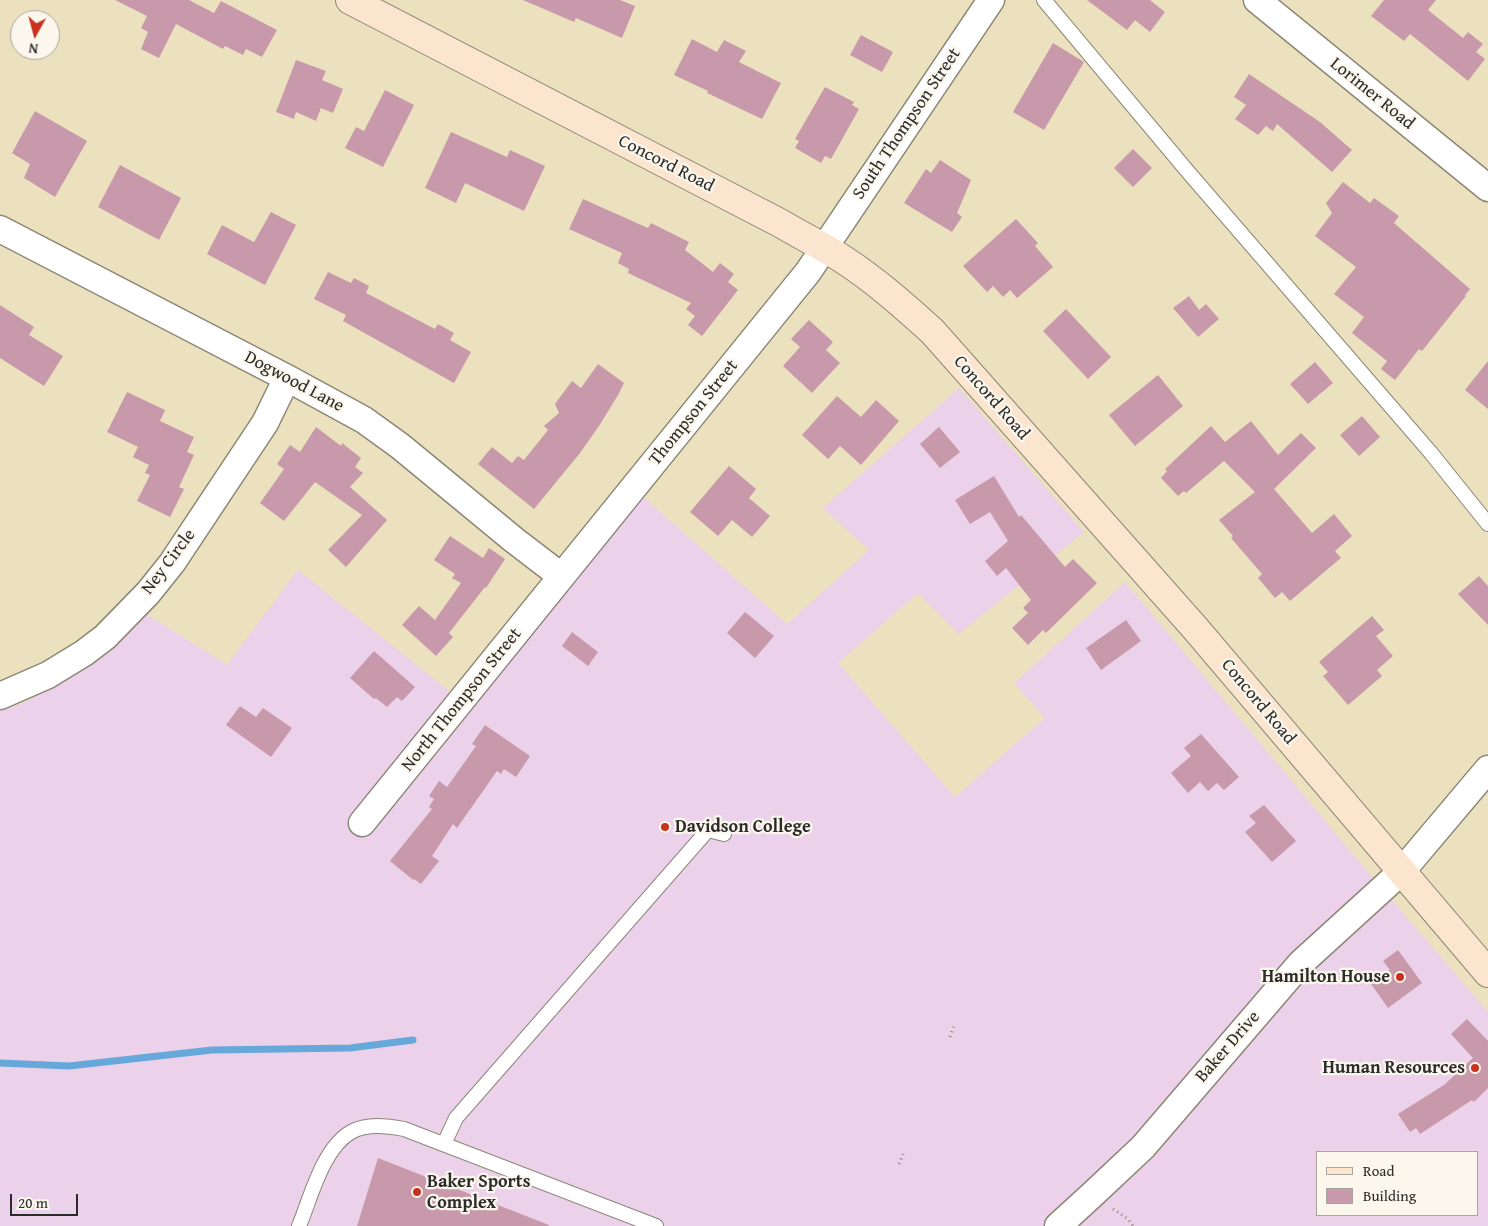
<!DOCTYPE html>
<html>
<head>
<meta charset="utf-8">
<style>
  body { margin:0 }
  #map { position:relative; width:1488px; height:1226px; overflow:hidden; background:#ebe1bf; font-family:"Gentium Book Plus",serif }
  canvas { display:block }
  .legend { position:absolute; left:1316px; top:1151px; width:162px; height:65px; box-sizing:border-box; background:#fbf7ec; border:1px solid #a8a59f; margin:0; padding:6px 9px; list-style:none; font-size:15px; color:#2b2b2b }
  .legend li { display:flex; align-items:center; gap:10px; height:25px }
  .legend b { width:25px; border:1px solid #a8a59f }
  .north { position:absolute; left:10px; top:10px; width:50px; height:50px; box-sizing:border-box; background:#fbf7ec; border:1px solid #a8a59f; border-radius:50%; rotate:187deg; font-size:14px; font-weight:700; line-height:20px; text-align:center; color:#2b2b2b }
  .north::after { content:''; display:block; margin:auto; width:18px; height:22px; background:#c8321e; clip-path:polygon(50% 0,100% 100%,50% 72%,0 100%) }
  .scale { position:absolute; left:10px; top:1194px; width:68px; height:22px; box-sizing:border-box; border:2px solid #2b2b2b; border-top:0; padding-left:6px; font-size:15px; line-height:18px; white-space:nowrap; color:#2b2b2b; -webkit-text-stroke:4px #fbf7ec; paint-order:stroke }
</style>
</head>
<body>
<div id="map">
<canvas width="1488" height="1226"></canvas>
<ul class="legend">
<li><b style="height:6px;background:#fce5cf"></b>Road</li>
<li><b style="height:14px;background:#c899aa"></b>Building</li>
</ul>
<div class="north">N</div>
<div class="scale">20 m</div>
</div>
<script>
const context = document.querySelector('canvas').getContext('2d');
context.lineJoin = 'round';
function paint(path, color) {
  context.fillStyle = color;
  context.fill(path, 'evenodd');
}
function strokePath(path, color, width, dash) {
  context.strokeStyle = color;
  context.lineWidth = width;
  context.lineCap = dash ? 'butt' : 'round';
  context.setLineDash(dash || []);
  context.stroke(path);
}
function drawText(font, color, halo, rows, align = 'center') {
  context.font = font + ' "Gentium Book Plus",serif';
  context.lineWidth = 4.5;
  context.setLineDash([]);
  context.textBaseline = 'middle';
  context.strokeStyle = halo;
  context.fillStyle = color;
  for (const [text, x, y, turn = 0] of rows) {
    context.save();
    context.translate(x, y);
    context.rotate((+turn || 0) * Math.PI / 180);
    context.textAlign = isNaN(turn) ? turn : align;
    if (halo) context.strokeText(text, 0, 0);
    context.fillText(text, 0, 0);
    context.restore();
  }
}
paint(new Path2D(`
  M959 388 1084 532 959 634 918 593 838 663 955 797 1045 718 1014 683 1125 582 1356 858 1488 1012V1226H0V711L28 701 96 661 147 614 227 665 298 570 464 703 639 493 787 624 869 550 823 508ZM1317 1152H1477V1215H1317Z`), '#ecd1ea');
strokePath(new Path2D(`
  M0 1063 69 1066 212 1050 350 1048 413 1040`), '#66a8da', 7);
paint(new Path2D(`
  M115 0H189L214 13 221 1 277 30 262 57 246 49 243 55 225 46 223 49 176 24 159 58 141 49 148 32 141 28 147 16Z
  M523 0H620L635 6 622 38 576 18 574 22Z
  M1087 0H1150L1165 12 1150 32 1135 20 1127 30Z
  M1384 0H1436L1428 10 1463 38 1468 32 1483 44 1476 52 1485 59 1468 81 1410 34 1404 41 1371 16Z
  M861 35 893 52 882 72 850 55Z
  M692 39 717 52 724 40 746 51 739 62 781 83 762 119 707 93 708 91 674 75Z
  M1053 43 1084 62 1044 130 1013 112Z
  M296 60 326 71 322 80 343 89 333 113 321 108 316 121 296 112 294 119 276 112Z
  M1249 74 1320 122 1352 150 1332 172 1277 124 1273 131 1266 126 1258 135 1235 119 1246 105 1234 97Z
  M825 87 854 102 852 105 859 109 831 159 825 156 821 163 795 148 799 141 795 139Z
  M385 90 414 105 383 167 345 148 356 127 364 131Z
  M35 111 87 141 55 197 24 178 30 164 12 153Z
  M451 132 507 157 510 150 545 166 524 211 465 183 456 203 425 188Z
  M1133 149 1152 168 1133 187 1114 168Z
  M940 160 971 180 957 213 962 217 952 232 904 203 926 169 931 173Z
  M120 165 181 198 159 240 98 207Z
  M1343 182 1370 203 1374 198 1399 216 1394 223 1470 289 1465 295 1466 296 1422 351 1419 349 1395 380 1381 369 1387 361 1352 333 1364 317 1334 294 1356 267 1315 236 1332 213 1326 203Z
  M583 199 648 228 651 223 689 242 685 250 713 272 720 263 734 274 728 282 738 290 702 336 688 325 695 316 686 309 691 303 628 273 629 269 618 263 622 253 569 229Z
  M271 212 296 225 265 285 207 254 222 225 254 242Z
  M1016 219 1038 243 1035 246 1053 267 1017 298 1010 290 1003 297 993 286 987 292 963 266Z
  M328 272 351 283 354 278 369 286 366 293 435 329 438 324 454 333 450 340 471 352 454 383 343 321 346 315 314 299Z
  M1189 296 1199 310 1206 304 1219 319 1198 337 1173 308Z
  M0 305 34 327 29 335 63 356 44 386 0 358Z
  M1066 309 1111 357 1088 379 1043 331Z
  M809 320 833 342 826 350 840 363 812 393 783 366 800 347 791 339Z
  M1488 361V409L1465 390Z
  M1315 362 1333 383 1308 404 1290 384Z
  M598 364 624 383 618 395 599 426 580 453 534 509 478 464 492 447 512 463 518 456 524 460 548 430 544 426 559 413 555 404 572 381 581 388Z
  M1158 375 1183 406 1135 446 1109 415Z
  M127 392 165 410 160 421 194 437 187 452 194 455 179 487 184 489 170 517 137 501 150 475 145 473 149 465 133 457 138 447 107 432Z
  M837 396 861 417 876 400 899 421 861 465 840 446 828 459 802 435Z
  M1362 416 1380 437 1359 456 1340 435Z
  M1251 421 1278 455 1301 433 1316 448 1274 489 1312 533 1334 514 1352 536 1335 551 1341 558 1290 601 1282 592 1275 598 1258 578 1262 574 1231 538 1233 536 1219 520 1255 492 1224 461 1186 493 1184 491 1178 496 1161 478 1167 471 1165 469 1211 426 1225 442Z
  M316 427 341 446 342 443 361 458 355 467 363 473 350 487 387 520 346 567 328 550 362 515 315 482 284 521 260 503 284 469 277 464 290 445 300 452Z
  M939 427 960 452 940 468 920 444Z
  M729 466 756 489 749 498 770 516 752 537 732 520 718 536 690 512Z
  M994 476 1019 517 1021 515 1065 567 1073 559 1097 583 1046 633 1043 630 1028 645 1012 628 1028 613 1023 608 1031 600 1006 568 997 576 985 561 1008 541 990 512 970 524 955 500Z
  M450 536 483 558 489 548 505 559 486 588 485 587 449 633 453 637 436 656 402 625 419 606 435 620 461 583 452 578 455 574 434 560Z
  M1479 576 1488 586V625L1458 594Z
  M745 612 774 636 755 658 727 633Z
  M1372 616 1384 630 1376 636 1393 656 1377 670 1382 676 1348 705 1323 676 1328 672 1319 662Z
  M1126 620 1141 641 1101 670 1086 648Z
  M572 632 598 652 588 666 562 646Z
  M374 651 415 687 402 701 397 697 387 707 376 698 374 699 350 678Z
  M240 706 256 717 263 708 292 728 271 757 226 725Z
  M485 725 530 756 516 777 504 769 501 774 497 771 457 828 453 824 432 856 439 861 421 884 414 879 413 880 390 861 432 809 429 807 434 799 429 796 439 781 447 787 476 746 472 744Z
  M1201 734 1239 777 1224 790 1217 783 1208 791 1200 782 1188 793 1171 773 1191 756 1184 748Z
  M1264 805 1296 841 1272 862 1245 832 1256 823 1249 816Z
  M1398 950 1422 983 1388 1008 1371 984 1390 970 1383 961Z
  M1467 1019 1488 1041V1088L1474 1102 1472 1100 1420 1134 1416 1128 1410 1132 1398 1114 1444 1085 1473 1058 1451 1034Z
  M378 1158 549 1225V1226H357Z`), '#c899aa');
const service = new Path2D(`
  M1044 0 1189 173 1431 453 1488 524
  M444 1144 456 1118 708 830 724 834
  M299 1226C311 1197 323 1148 351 1132 367 1123 388 1126 404 1129L656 1226`);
const minor = new Path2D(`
  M1257 0 1488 188
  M0 229 287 378 364 420 400 446 514 540 561 576
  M0 696 48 675 84 653 105 637 148 593 172 563 265 423 287 378
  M362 823 808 272 991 0
  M1058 1226 1093 1194 1143 1147 1301 963 1402 871 1488 769`);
const secondary = new Path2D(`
  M350 0 780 223C800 235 821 245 841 258 874 279 903 305 932 331L1195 628 1488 973`);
strokePath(service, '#8b8675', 16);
strokePath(minor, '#8b8675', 29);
strokePath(secondary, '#8b8675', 30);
strokePath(new Path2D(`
  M950 1037 954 1026
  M899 1164 903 1154
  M1113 1209 1128 1219 1133 1226`), '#8b8675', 3, [1, 4]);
strokePath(service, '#fff', 14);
strokePath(minor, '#fff', 26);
strokePath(secondary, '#fce5cf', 28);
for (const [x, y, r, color] of [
  [665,827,5,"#c8321e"],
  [1400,977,5,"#c8321e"],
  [1475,1068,5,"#c8321e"],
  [417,1192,5,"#c8321e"]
]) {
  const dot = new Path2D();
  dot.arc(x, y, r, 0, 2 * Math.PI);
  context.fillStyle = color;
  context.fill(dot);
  strokePath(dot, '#fbf7ec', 2);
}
drawText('18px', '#2b2b2b', '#fbf7ec', [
  ["Lorimer Road",1372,94,39],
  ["South Thompson Street",907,124,-56],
  ["Concord Road",666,164,27],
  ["Dogwood Lane",294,382,28],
  ["Concord Road",991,398,49],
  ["Thompson Street",694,413,-51],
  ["Ney Circle",169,562,-53],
  ["North Thompson Street",462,700,-51],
  ["Concord Road",1258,702,50],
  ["Baker Drive",1228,1047,-49]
]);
drawText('bold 18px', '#2b2b2b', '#fbf7ec', [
  ["Davidson College",675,827],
  ["Hamilton House",1390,977,"right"],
  ["Human Resources",1465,1068,"right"],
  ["Baker Sports",427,1182],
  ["Complex",427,1203]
], 'left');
</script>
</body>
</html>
